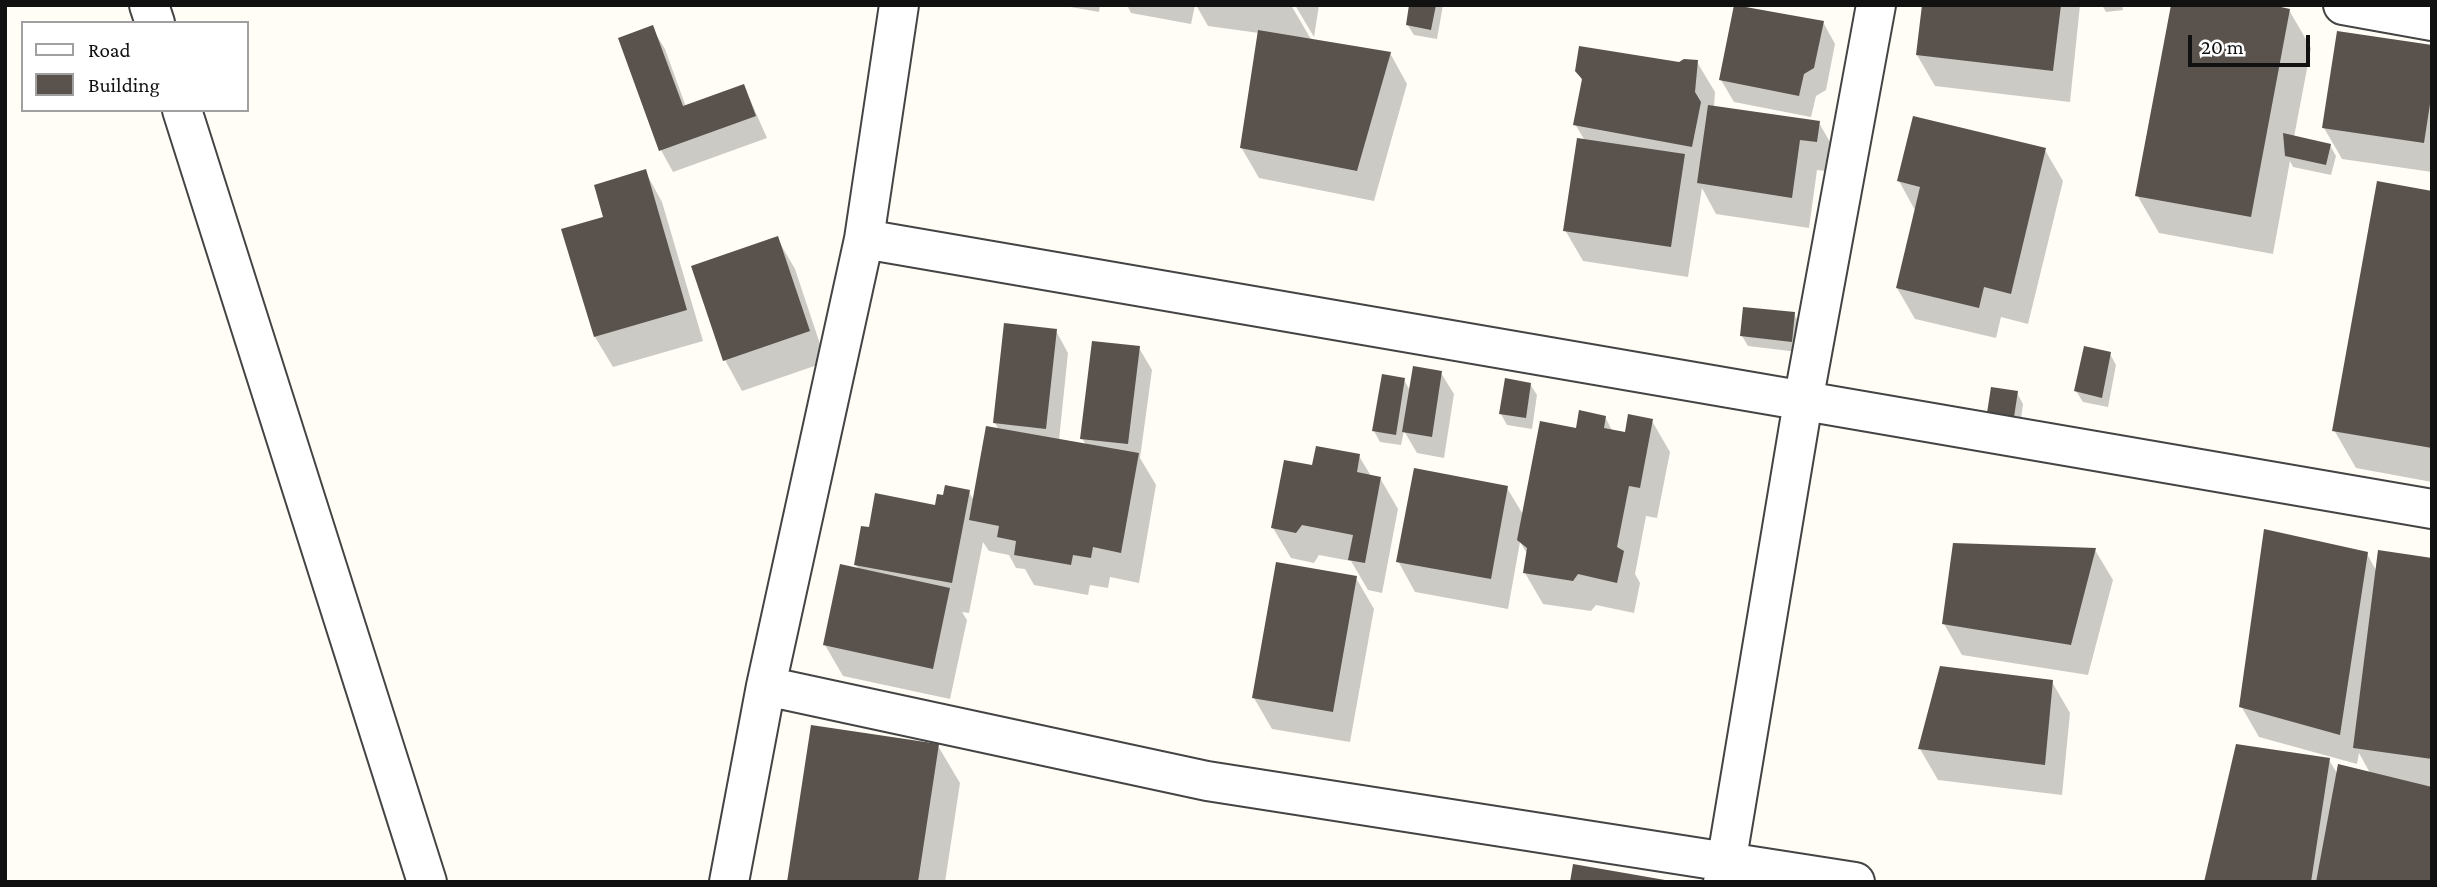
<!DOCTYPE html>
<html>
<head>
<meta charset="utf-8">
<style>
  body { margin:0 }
  #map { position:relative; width:2437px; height:887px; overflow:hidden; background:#fffdf5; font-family:"Crimson Pro",serif }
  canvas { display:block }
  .frame { position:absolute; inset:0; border:7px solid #111; pointer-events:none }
  .legend { position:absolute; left:21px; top:21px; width:228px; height:91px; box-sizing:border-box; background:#fff; border:2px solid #a0a0a0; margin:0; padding:9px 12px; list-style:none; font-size:21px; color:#111 }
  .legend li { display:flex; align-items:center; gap:14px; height:35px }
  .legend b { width:35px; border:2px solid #a0a0a0 }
  .scale { position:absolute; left:2188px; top:35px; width:122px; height:32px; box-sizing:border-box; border:4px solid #111; border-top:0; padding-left:9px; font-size:21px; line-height:24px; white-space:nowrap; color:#111; -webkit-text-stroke:5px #fff; paint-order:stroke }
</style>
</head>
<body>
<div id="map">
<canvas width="2437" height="887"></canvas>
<div class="frame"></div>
<ul class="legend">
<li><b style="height:9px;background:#fff"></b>Road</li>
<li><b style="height:19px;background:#5a524d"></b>Building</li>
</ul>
<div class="scale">20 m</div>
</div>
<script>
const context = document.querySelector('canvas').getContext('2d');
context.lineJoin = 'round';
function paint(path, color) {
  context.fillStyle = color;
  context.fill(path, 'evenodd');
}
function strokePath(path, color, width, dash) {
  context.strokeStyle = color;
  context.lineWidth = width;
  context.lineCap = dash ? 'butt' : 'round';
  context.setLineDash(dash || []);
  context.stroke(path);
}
paint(new Path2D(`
  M1059 5H1100L1099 12Z
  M1127 5H1195L1191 24 1131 13Z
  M1196 5H1291L1312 41 1390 53 1407 84 1374 201 1259 178 1241 147 1259 33 1208 26Z
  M1295 5H1319L1314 37Z
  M1411 5H1443L1437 39 1414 35 1407 24Z
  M1736 5 1823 22 1835 44 1826 90 1816 96 1811 117 1734 102 1721 80Z
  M1923 5H2080L2070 102 1935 86 1917 55Z
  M2102 5H2122L2123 10 2106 12Z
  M2289 10 2311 48 2294 137 2330 145 2336 156 2331 175 2293 167 2290 161 2273 254 2159 233 2137 195Z
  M652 28 665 49 686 107 744 86 767 138 673 172 661 150Z
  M2432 47V172L2342 159 2324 128Z
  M1697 62 1715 92 1714 108 1819 123 1837 154 1834 172 1817 170 1809 228 1716 214 1702 188 1688 277 1583 261 1565 230 1585 141 1575 124 1583 82 1577 70Z
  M2045 150 2063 181 2028 324 2001 317 1996 338 1915 319 1897 288 1916 212 1899 181Z
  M645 171 662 202 703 341 613 367 595 337 563 230 605 218Z
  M2432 192V482L2356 468 2334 430Z
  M777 238 795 269 826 362 742 391 725 360Z
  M1794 314 1800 325 1798 352 1748 346 1742 336Z
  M1056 331 1068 353 1059 440 1086 445 1082 438 1139 348 1152 370 1140 458 1156 485 1139 583 1110 577 1108 588 1090 585 1088 595 1034 585 1025 569 1016 568 1009 555 989 551 983 542 969 613 962 612 967 620 950 699 843 676 825 645 859 570 856 565 936 507 969 492 974 501 999 430 995 423Z
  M2110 354 2116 365 2108 407 2083 402 2076 391Z
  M1441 373 1454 394 1444 458 1417 453 1404 431 1401 445 1380 442 1374 431 1404 380 1411 392Z
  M1530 384 1537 395 1532 429 1507 425 1501 414Z
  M2017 393 2023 404 2020 427 1989 413Z
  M1605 417 1613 432 1626 434 1652 421 1670 452 1657 518 1646 516 1635 574 1640 583 1634 613 1596 605 1591 611 1543 604 1525 573 1528 555 1520 542 1508 609 1415 592 1398 561 1507 488 1524 516 1577 430Z
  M1359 456 1371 476 1380 478 1398 509 1382 593 1368 590 1351 561 1319 555 1314 563 1291 558 1273 528 1313 467Z
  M2095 550 2113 580 2088 675 1962 655 1944 624Z
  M2367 554 2377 572 2432 560V882H2206L2329 760 2338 775 2370 773 2359 753 2357 764 2259 737 2241 706Z
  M1356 578 1374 609 1350 742 1272 729 1254 698Z
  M2052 682 2070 713 2062 795 1938 780 1920 749Z
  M938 746 960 783 945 882H789Z`), '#0003');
paint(new Path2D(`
  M1409 5H1436L1431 30 1406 25Z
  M1734 5 1824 21 1814 68 1804 74 1799 96 1719 80Z
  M1922 5H2061L2053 71 1916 55Z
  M2171 5H2272L2290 9 2251 217 2135 196Z
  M653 25 683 106 744 84 756 116 659 151 618 38Z
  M1258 30 1391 52 1357 171 1240 148Z
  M2337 31 2432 45V91L2424 143 2322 128Z
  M1579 46 1679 62 1684 59 1698 60 1695 92 1701 102 1692 147 1573 125 1582 79 1575 71Z
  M1708 105 1820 121 1817 142 1800 140 1792 198 1697 183Z
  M1913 116 2046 148 2011 294 1984 287 1979 308 1896 288 1920 187 1897 181Z
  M2283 133 2331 144 2326 165 2285 156Z
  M1577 138 1685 154 1671 247 1563 231Z
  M646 169 687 310 594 337 561 229 603 217 594 185Z
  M2377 181 2432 191V448L2332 431Z
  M778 236 810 331 723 361 691 266Z
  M1743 307 1795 312 1792 342 1740 336Z
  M1004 323 1057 329 1046 429 993 423Z
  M1092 341 1140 346 1128 444 1080 439Z
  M2084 346 2111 352 2102 398 2074 391Z
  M1413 366 1442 371 1432 437 1402 432Z
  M1382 374 1405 378 1396 435 1372 431Z
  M1505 378 1531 383 1526 418 1499 414Z
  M1991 387 2018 391 2014 417 1987 413Z
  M1579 410 1606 416 1604 428 1625 432 1628 414 1653 419 1640 488 1629 486 1617 547 1624 551 1617 583 1578 574 1573 581 1523 573 1527 548 1517 540 1540 421 1576 428Z
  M986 426 1139 453 1121 553 1093 547 1091 558 1073 555 1071 565 1014 555 1016 541 997 537 999 526 969 520Z
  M1316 446 1360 454 1357 472 1381 477 1365 563 1348 560 1353 535 1302 525 1296 533 1271 528 1284 460 1312 465Z
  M1414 468 1508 486 1491 579 1396 562Z
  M945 485 970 490 952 583 854 565 861 526 869 527 875 493 935 505 937 494 943 495Z
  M2264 529 2368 552 2340 735 2239 707Z
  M1953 543 2096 548 2071 645 1942 624Z
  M2378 550 2432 558V759L2353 748Z
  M1276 562 1357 576 1333 712 1252 698Z
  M840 564 950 588 933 669 823 645Z
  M1940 666 2053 680 2045 765 1918 749Z
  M811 725 939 744 918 882H787Z
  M2236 744 2330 758 2311 882H2204Z
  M2338 764 2432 787 2430 882H2316Z
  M1573 864 1665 880V882H1570Z`), '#5a524d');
const minor = new Path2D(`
  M149 5 155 23
  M2343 5 2432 21
  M182 110 427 882
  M864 239 2432 509
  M766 686 1207 781 1855 882
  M729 882 766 686 864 239 899 5
  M1723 882 1803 402 1876 5`);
strokePath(minor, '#444', 42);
strokePath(minor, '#fff', 38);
</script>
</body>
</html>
